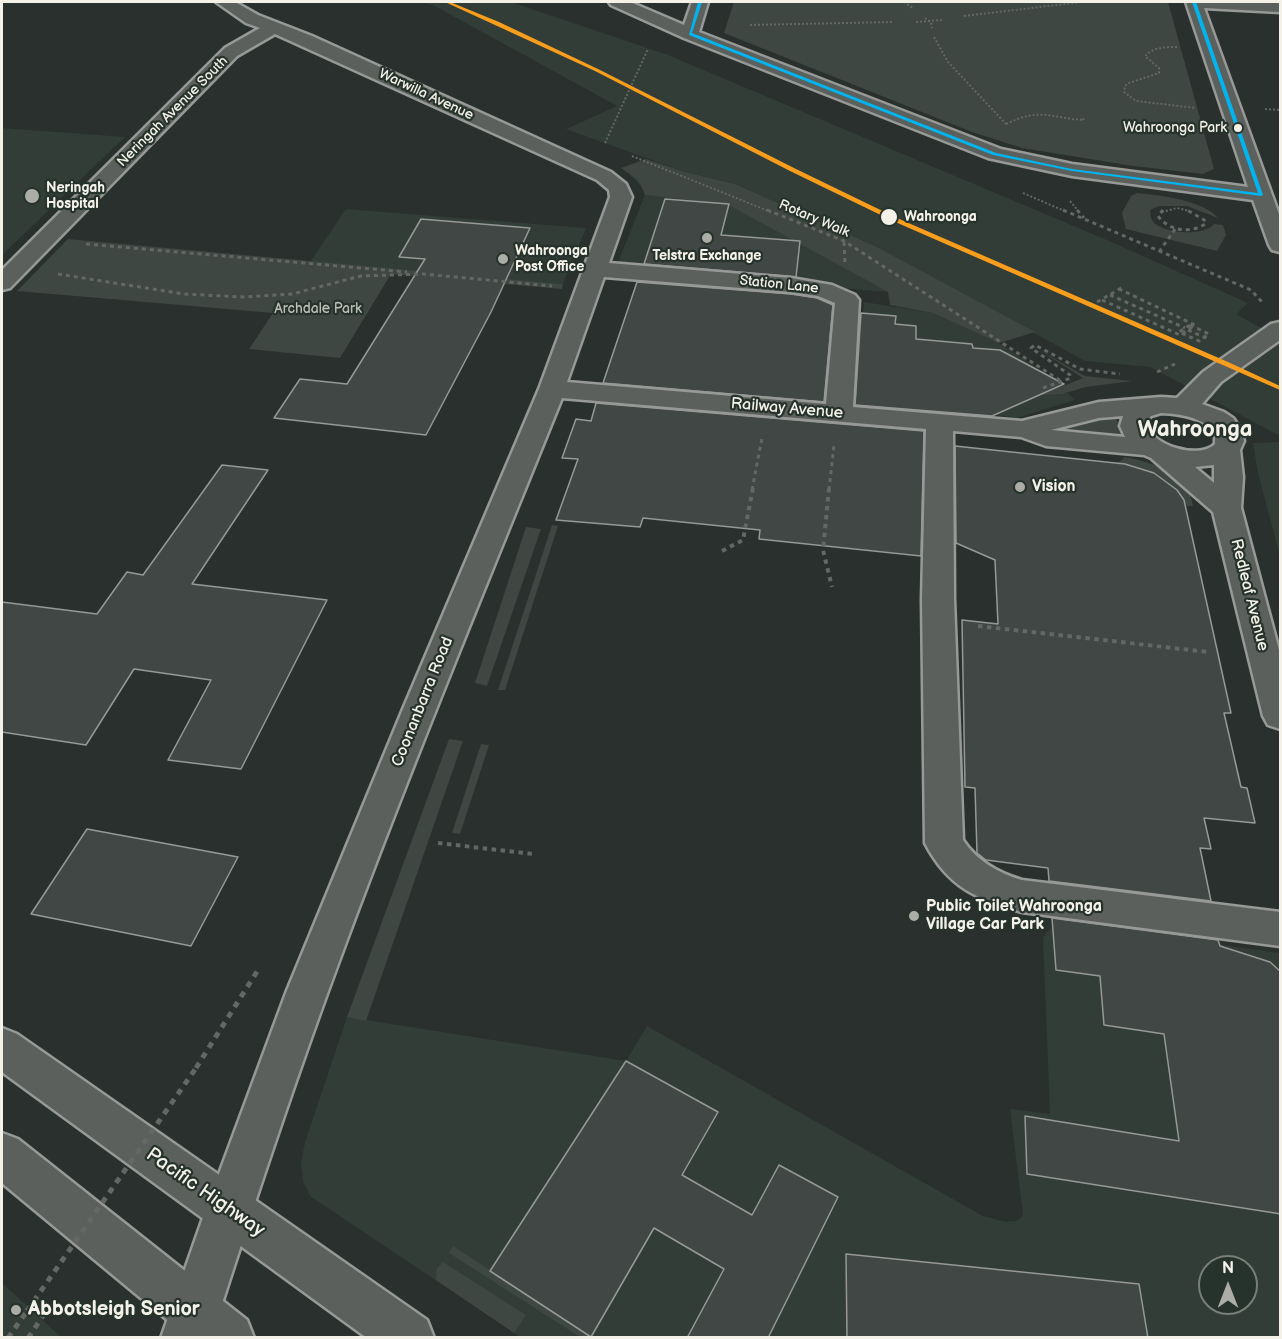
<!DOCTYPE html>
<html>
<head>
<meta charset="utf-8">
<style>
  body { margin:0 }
  #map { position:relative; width:1282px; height:1339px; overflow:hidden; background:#29302d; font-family:"Balsamiq Sans",sans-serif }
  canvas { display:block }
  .frame { position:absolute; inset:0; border:3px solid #f4f1e8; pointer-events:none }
  .north { position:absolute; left:1198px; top:1255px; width:60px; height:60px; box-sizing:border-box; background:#26332d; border:2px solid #787f78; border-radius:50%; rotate:0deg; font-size:16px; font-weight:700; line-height:24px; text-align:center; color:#f4f1e8 }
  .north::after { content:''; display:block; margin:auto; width:21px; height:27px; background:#adada7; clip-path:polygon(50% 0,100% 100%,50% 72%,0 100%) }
</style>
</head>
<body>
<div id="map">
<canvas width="1282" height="1339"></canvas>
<div class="frame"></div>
<div class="north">N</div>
</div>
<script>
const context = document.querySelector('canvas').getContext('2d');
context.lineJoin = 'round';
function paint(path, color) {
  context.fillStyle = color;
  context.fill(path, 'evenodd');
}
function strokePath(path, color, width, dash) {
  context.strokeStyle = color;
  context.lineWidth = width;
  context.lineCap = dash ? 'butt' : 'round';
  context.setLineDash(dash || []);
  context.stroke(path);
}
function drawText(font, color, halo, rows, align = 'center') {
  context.font = font + ' "Balsamiq Sans",sans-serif';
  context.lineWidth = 4.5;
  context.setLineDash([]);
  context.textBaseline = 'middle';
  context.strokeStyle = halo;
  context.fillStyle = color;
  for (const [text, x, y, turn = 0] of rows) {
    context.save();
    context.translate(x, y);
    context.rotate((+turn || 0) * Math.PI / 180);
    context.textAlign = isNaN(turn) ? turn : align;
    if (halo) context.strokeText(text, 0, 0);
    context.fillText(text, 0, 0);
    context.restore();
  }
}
paint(new Path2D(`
  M421 2H511L668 55 1107 240 1248 303 1236 314 1280 339V436L1150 367 1085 361 877 247 735 184 685 172 566 129 617 106 433 5Z
  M2 128 125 137 2 255Z
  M645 195 727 203 888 292 615 270Z
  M346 209 586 228 563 284 310 262Z
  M864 302 933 313 999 343 1051 377 1075 400 1017 418 856 396Z
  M1280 442V556L1258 473 1253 443Z
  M1067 923 1280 953V1337H520L310 1196 303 1181 301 1163 305 1142 347 1017 626 1061 647 1026 983 1216 1006 1222 1017 1221 1023 1215 1010 1109 1050 1114 1043 938 1051 927ZM1210 1267H1246V1303H1210Z
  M2 1283 61 1337H2Z`), '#323d37');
paint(new Path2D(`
  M734 2H1168L1214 169 1203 174 1133 166 1022 148 972 132 724 33Z
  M646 159 685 172 735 184 877 247 1035 332 999 343 933 313 890 305 888 292 727 204 645 195C641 182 633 176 621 168Z
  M1137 193C1159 195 1203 200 1218 218L1187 206H1159L1150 210C1151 213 1150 217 1152 220 1160 234 1204 237 1214 224L1223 225 1226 235 1217 251 1126 229 1122 213 1131 196Z
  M68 239 563 284 562 289 391 274 340 358 249 349 273 313 17 291Z
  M1036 348 1085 376 1132 381 1086 387 1062 394 1041 395 1083 378Z
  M1116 416 1121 437 1051 430 1093 418Z
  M1125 457C1153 462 1189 474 1193 506H1187C1175 479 1145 469 1118 463Z
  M552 525 558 526 505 690H498Z
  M526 527 541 529 487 686 475 683Z
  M449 739 463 741 366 1021 347 1017Z
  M481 744 489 745 460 834 452 833Z
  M453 1246 592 1337H580L449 1253Z
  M443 1262 526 1315 514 1333 436 1280 437 1268Z`), '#3e4742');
const building = new Path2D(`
  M665 199 729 204 721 235 800 241 796 277 644 264Z
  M421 219 530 228 491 312 426 435 274 418 300 379 347 384 425 259 399 257Z
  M637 282 791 294 817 298 833 305 824 402 603 383Z
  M861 313 896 316 895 324 916 326V339L972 344 973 348 1000 350 1064 384 992 416 855 405Z
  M596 403 924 431 921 556 759 539 760 530 643 518 640 527 556 520 578 459 562 458 576 419 591 421Z
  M955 446 1125 464 1154 473 1177 490 1184 500 1231 713H1224L1241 787 1247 788 1255 823 1204 818 1211 849 1200 848 1211 901 1049 881 1048 868 986 860 977 853 975 788 965 787 962 620 998 624 995 560 956 543Z
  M222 465 268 470 192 584 327 600 241 769 168 760 211 680 134 669 86 745 2 732V602L97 614 127 572 143 575Z
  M87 829 238 857 191 946 31 914Z
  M1052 918 1218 940 1220 946 1270 962 1281 972V1214L1027 1174 1025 1116 1179 1141 1164 1034 1104 1025 1100 976 1056 970Z
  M626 1061 718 1112 682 1175 752 1215 779 1165 838 1197 768 1338H687L724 1269 654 1228 591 1337 490 1271Z
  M846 1254 1139 1284 1148 1338H847Z`);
paint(building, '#414744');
strokePath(building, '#969996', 1.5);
const minor = new Path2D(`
  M216 2H235L258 15 312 36 611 172 626 184 632 197 609 263 791 278 832 285 855 295 859 300 853 407 1022 421 1099 402 1161 397 1177 398 1203 372 1271 324 1280 322V340L1221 382 1202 404 1224 412 1233 418 1242 431 1244 441 1240 450 1243 477 1241 508 1280 654V729L1268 725 1263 716 1213 512 1151 458 1144 455 1046 446 1021 437 953 431 954 599 963 840C977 861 998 873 1022 880L1280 912V946L1022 912C976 899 948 887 925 843L922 599 926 429 562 398C482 596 400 793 327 994 286 1107 248 1222 211 1338H161L206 1209 286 993 403 709 539 389 610 197 609 190 597 180 275 34 237 56 10 288 2 290V270L225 48 260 28 246 23ZM604 277 791 292 818 296 835 303 826 404 567 382ZM1161 413C1181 414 1201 417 1215 432V444C1199 460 1150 446 1146 422L1151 416ZM1123 416 1120 426 1125 437 1051 430 1099 418ZM1214 465V483L1195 467Z
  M609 2H630L684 25 692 2H708L699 32 1001 149 1072 164 1248 187 1186 2H1280V12L1204 8 1280 217V252L1272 250 1269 245 1253 200 1072 176 988 158 684 38 611 5Z`);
const highway = new Path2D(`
  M2 1028 17 1034 427 1320 434 1338H367L2 1072Z
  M2 1133 18 1139 247 1320 254 1338H189L2 1183Z`);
strokePath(minor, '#969996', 5);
strokePath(highway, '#969996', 5);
strokePath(new Path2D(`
  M904 2 914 9
  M964 16 1082 2
  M925 18 931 22 932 28
  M916 22 942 20
  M750 25 892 22
  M934 37 948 62 1006 124
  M1177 47C1165 47 1154 47 1145 56L1159 68V73L1129 83 1125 86 1124 92 1136 101 1196 108
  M1265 109 1280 110
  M1006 124C1041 107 1049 118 1084 120L1082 117
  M605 143 648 49
  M632 156 771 212
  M1023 193 1067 212
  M1070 201 1079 212
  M1162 212 1177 208 1193 212`), '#646764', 2, [2, 2]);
strokePath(new Path2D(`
  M767 210 844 241 1061 381
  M1063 210 1251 290 1262 302
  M1077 210 1084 218
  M1163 210 1158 216C1169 231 1190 234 1205 224L1206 221 1187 210
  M844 242 845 264
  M86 244 407 272
  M1159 252 1176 228
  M58 274 184 294 243 297 292 294 361 276 423 274 552 286
  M1110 295 1185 328
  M1102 300 1180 335 1195 325 1119 289
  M1097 302 1123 287
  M1188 330 1208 339
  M1157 372 1175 364
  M1043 388 1071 378 1070 375 1031 348 1035 345 1080 369 1120 374
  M752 490 762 438
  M829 490 834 445`), '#646764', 3, [4, 4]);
strokePath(new Path2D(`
  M829 488 823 550 832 587
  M722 551 743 540 753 488
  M978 626 1209 652
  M438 843 533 854`), '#646764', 4, [4.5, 4.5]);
strokePath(new Path2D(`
  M196 1068 258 970
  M8 1338 27 1311
  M28 1338 45 1313`), '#646764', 5, [6, 6]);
paint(minor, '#5c605c');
paint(highway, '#5c605c');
strokePath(new Path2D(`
  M1190 325 1209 334 1199 341 1179 332Z`), '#646764', 3, [4, 4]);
strokePath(new Path2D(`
  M27 1311 196 1068`), '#646764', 5, [6, 6]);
paint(new Path2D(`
  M698 2H702L692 33 996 153 1072 169 1258 193 1192 2H1196L1263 195 1261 196 1072 171 993 155 689 35Z`), '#00b5ef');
paint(new Path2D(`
  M445 2H450L499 22 598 69 794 168 897 218 1228 362 1280 386V390L893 221 790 171 595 71Z`), '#f99d1c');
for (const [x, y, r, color] of [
  [1238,128,5,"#f4f1e8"],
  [32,196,8,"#adada7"],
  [889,217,9,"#f4f1e8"],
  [707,238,6,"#adada7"],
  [503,259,6,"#adada7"],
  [1020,487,6,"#adada7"],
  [914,916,6,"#adada7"],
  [16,1310,6,"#adada7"]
]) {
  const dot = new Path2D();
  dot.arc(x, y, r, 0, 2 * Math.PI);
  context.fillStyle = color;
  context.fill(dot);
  strokePath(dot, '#26332d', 2);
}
drawText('14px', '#f4f1e8', '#26332d', [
  ["Warwilla Avenue",426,95,25],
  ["Neringah Avenue South",173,112,-45],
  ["Rotary Walk",814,219,23],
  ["Station Lane",779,285,6]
]);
drawText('14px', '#f4f1e8', '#26332d', [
  ["Wahroonga Park",1227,128]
], 'right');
drawText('bold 14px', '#f4f1e8', '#26332d', [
  ["Neringah",46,188],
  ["Hospital",46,204],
  ["Wahroonga",515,251],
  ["Post Office",515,267],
  ["Telstra Exchange",707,256,"center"]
], 'left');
drawText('bold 14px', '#f4f1e8', '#26332d', [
  ["Wahroonga",904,217]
], 'left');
drawText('14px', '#bebfb7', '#26332d', [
  ["Archdale Park",318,309]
]);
drawText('16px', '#f4f1e8', '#26332d', [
  ["Railway Avenue",787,409,5],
  ["Redleaf Avenue",1249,595,76],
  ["Coonanbarra Road",423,702,-68]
]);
drawText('bold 16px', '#f4f1e8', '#26332d', [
  ["Vision",1032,487],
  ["Public Toilet Wahroonga",926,907],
  ["Village Car Park",926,925]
], 'left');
drawText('20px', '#f4f1e8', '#26332d', [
  ["Pacific Highway",205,1193,35]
]);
drawText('bold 20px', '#f4f1e8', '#26332d', [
  ["Abbotsleigh Senior",28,1310]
], 'left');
drawText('bold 22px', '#f4f1e8', '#26332d', [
  ["Wahroonga",1195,430]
]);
</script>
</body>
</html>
